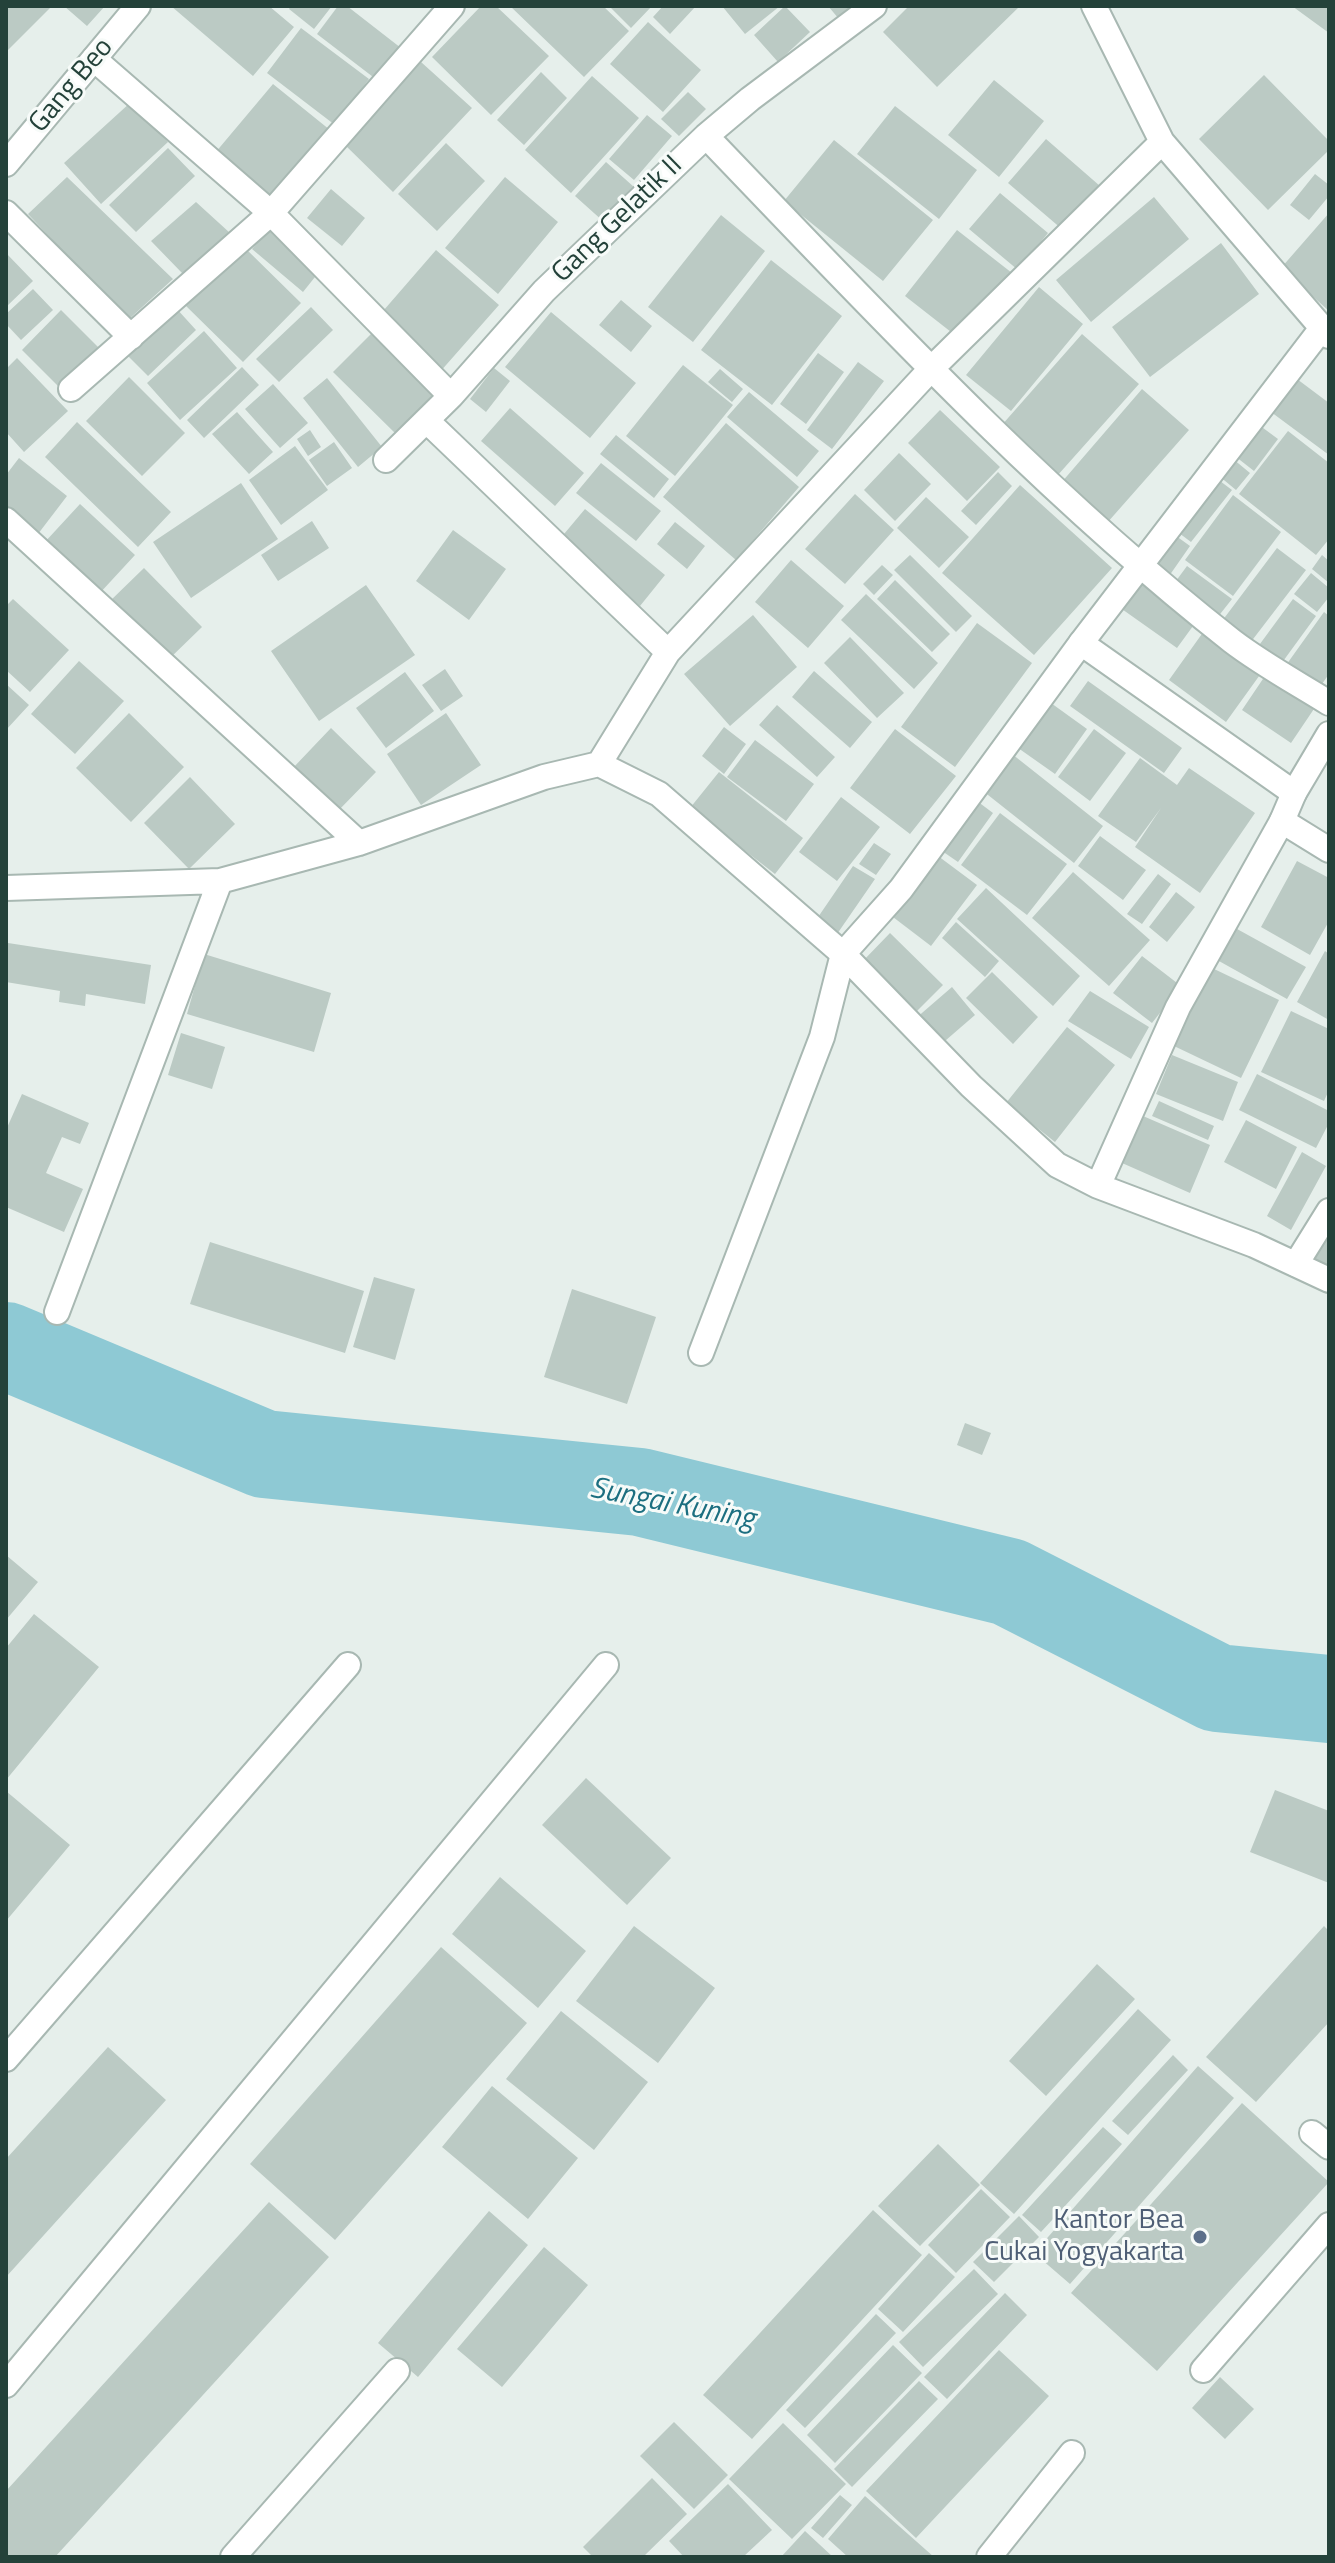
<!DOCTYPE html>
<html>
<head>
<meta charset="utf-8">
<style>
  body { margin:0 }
  #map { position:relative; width:1335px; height:2563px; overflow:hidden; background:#e6efeb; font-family:"Titillium Web",sans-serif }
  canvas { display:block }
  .frame { position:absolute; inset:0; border:8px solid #24423a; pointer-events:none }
</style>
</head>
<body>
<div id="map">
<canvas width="1335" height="2563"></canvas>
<div class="frame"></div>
</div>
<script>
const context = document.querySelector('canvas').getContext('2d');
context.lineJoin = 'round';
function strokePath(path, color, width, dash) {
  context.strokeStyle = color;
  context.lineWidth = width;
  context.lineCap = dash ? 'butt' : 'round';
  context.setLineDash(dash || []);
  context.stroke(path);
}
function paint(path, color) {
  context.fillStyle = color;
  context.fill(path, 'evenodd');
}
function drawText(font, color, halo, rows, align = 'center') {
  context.font = font + ' "Titillium Web",sans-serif';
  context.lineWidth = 6;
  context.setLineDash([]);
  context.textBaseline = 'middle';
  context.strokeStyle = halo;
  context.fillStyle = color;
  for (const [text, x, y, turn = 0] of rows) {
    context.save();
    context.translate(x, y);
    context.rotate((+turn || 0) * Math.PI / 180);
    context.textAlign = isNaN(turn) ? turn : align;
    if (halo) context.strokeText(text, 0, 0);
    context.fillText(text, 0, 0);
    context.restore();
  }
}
strokePath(new Path2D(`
  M6 1346 264 1454 640 1492 1009 1582 1217 1688 1329 1699`), '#8ec9d4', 88);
paint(new Path2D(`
  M6 6H52L6 52Z
  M64 6H105L87 26Z
  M171 6H269L294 27 253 76Z
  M291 6H332L314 29 289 9Z
  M338 6H347L401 48 377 80 317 34Z
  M481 6H496L549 56 491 115 432 57Z
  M510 6H603L629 31 584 77Z
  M609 6H652L631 28Z
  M663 6H696L670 34 653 17Z
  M722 6H780L745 34Z
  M785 6 810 32 778 62 754 35Z
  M828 6H854L839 19Z
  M909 6H1020L937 87 883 32Z
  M1292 6H1329V33Z
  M648 22 701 70 663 112 610 64Z
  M301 28 369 79 335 125 267 73Z
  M421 62 472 108 393 192 345 145Z
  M541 72 567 98 524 145 497 120Z
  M1264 75 1329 141V150L1268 210 1199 139Z
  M592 76 639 118 571 193 525 150Z
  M994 80 1044 121 999 177 948 135Z
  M273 84 330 130 272 200 215 153Z
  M688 92 706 109 679 136 661 119Z
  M131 102 168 142 101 204 64 163Z
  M895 106 977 170 939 219 857 154Z
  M647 115 672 136 634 180 609 159Z
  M1046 139 1100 186 1063 230 1008 183Z
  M834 140 933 220 883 281 784 201Z
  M446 143 485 181 437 231 398 194Z
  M168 148 195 176 136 232 109 205Z
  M606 162 634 187 604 222 575 196Z
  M1315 174 1329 185V196L1309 220 1290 205Z
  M67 177 173 279 128 320 28 214Z
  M505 177 558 222 498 294 445 248Z
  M331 189 365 218 342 246 307 218Z
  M1000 193 1048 233 1018 270 969 229Z
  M1154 197 1189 239 1091 322 1056 280Z
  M196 202 230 233 183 274 151 241Z
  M1329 213V311L1281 268Z
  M721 215 765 251 693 342 648 307Z
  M269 229 319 272 303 292 252 249Z
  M957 230 1012 273 960 339 905 296Z
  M1221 243 1259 294 1150 377 1112 327Z
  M244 247 301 303 243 362 185 305Z
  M436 250 499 305 439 373 377 318Z
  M6 253 33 281 6 307Z
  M771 260 842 316 772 405 701 350Z
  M1039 287 1083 324 1011 411 966 375Z
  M33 289 53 310 21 340 6 324V314Z
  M621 300 652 326 631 352 599 325Z
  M311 307 333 330 279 382 256 359Z
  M176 308 196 330 148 376 127 355Z
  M61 310 100 349 60 388 22 350Z
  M551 312 636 383 590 438 505 367Z
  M376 329 439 393 397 435 333 372Z
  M204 331 237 368 180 420 147 383Z
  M1082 334 1139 384 1057 476 1001 426Z
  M818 353 844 372 806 424 780 404Z
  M17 358 68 411 24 452 6 432V369Z
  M858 362 884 381 832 449 807 430Z
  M683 365 733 405 675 476 626 436Z
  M242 367 259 385 204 438 187 420Z
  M494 368 510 381 486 412 470 399Z
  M720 369 743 389 732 402 708 382Z
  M129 377 185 433 142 476 86 421Z
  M327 378 382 447 358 467 303 398Z
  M1297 379 1329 403V455L1271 412Z
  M273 384 308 423 280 448 245 409Z
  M1142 389 1189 430 1107 523 1061 483Z
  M749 392 819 451 797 477 727 417Z
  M510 408 584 473 555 506 481 441Z
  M940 410 1000 467 967 501 908 443Z
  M237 412 273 452 249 474 212 434Z
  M77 422 171 512 138 547 45 457Z
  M1255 422 1278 439 1254 471 1231 453Z
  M726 423 799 487 736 560 663 497Z
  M310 430 321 447 308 456 297 439Z
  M1288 431 1329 463V539L1316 555 1239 494Z
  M616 435 669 479 654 498 600 454Z
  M334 442 352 468 327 486 309 460Z
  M295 446 328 490 281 525 249 480Z
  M899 453 931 484 895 521 864 490Z
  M1227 454 1250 473 1236 490 1213 471Z
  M19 458 67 496 38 534 6 509V475Z
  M601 463 661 511 636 541 576 493Z
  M998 472 1012 486 976 525 961 511Z
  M1212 475 1232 490 1191 542 1171 527Z
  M241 483 278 539 191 598 153 542Z
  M1020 485 1112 568 1034 655 942 573Z
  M855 494 894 530 845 584 805 549Z
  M1233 495 1281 532 1233 596 1185 560Z
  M926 497 969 537 939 568 897 528Z
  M80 504 135 555 99 594 44 543Z
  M585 509 665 575 640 606 559 540Z
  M312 521 329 548 278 581 261 555Z
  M675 522 705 546 687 569 657 544Z
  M453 530 506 569 469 620 416 581Z
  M1172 533 1190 546 1167 579 1148 566Z
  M1277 548 1306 570 1247 647 1219 625Z
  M910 555 972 616 956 632 894 570Z
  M1322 555 1329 561V583L1312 569Z
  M791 560 844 606 808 648 755 602Z
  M882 565 893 575 874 595 863 584Z
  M1187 566 1232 599 1217 618 1173 585Z
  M144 568 202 627 167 661 108 603Z
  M1311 573 1329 588V597L1317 612 1294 594Z
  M1142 574 1201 615 1177 648 1119 607Z
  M895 580 950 634 932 652 877 599Z
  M366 585 415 655 319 721 271 651Z
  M866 594 938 663 914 689 841 620Z
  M13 599 69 650 30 692 6 670V606Z
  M1293 599 1316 616 1281 664 1257 648Z
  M1324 612 1329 616V674L1317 691 1284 668Z
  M753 615 797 667 730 726 684 674Z
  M977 623 1032 663 955 767 901 727Z
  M1204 631 1262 672 1226 722 1169 680Z
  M850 637 904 693 877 718 824 663Z
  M79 661 124 701 75 754 31 714Z
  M1271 667 1320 700 1291 743 1242 710Z
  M445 669 463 696 441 711 422 685Z
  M814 671 872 722 850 748 792 697Z
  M405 672 434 711 386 748 356 708Z
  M1088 681 1182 748 1164 773 1070 706Z
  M6 684 29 705 6 730Z
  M1044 698 1087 729 1055 774 1011 743Z
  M777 705 835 757 817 777 759 725Z
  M129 713 184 767 131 822 76 768Z
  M446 713 481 765 421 805 387 754Z
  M724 727 746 744 724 774 702 756Z
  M331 728 376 772 337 812 292 769Z
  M895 729 956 776 910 834 850 788Z
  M1094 729 1126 753 1090 801 1058 777Z
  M755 740 814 784 786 821 727 777Z
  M1012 754 1103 826 1074 863 983 791Z
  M1140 758 1177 785 1189 768 1255 813 1200 893 1135 847 1161 808 1136 842 1098 816Z
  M719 772 803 838 775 874 690 808Z
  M190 777 235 824 189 869 144 823Z
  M841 797 880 827 837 881 799 852Z
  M977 801 993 813 958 862 942 851Z
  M1000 813 1067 864 1027 915 961 865Z
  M1100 836 1146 870 1123 900 1078 866Z
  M874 843 891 854 876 875 859 864Z
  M934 853 977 885 931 946 889 914Z
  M1297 861 1329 878V921L1310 955 1261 927Z
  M853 866 875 879 835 937 814 923Z
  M1073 872 1150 940 1109 986 1032 918Z
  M1158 874 1171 884 1142 924 1127 914Z
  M986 888 1080 976 1053 1006 957 919Z
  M1176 892 1195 907 1167 942 1149 927Z
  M956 922 999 961 985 977 942 938Z
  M1228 924 1306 967 1287 999 1210 956Z
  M890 933 943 985 913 1015 861 963Z
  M8 943 151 965 145 1004 86 994 85 1006 59 1002 60 991 6 982Z
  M1325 951 1329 954V1020L1297 1002Z
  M204 954 331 993 314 1052 187 1014Z
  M1142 956 1181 986 1152 1023 1113 993Z
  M1212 968 1279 1000 1241 1078 1174 1046Z
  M992 972 1038 1017 1013 1044 966 998Z
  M952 987 975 1015 938 1047 915 1019Z
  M1090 991 1149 1027 1131 1059 1068 1021Z
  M1291 1011 1329 1029V1090L1324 1101 1261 1072Z
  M1067 1027 1115 1065 1055 1142 1006 1103Z
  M181 1033 225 1047 212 1089 168 1075Z
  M1172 1055 1238 1082 1223 1121 1156 1094Z
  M1257 1074 1329 1111V1123L1316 1148 1239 1110Z
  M22 1094 89 1123 80 1144 62 1137 46 1173 83 1189 64 1232 6 1207V1130Z
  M1159 1101 1214 1126 1208 1140 1152 1116Z
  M1143 1116 1210 1145 1190 1193 1122 1163Z
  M1246 1120 1297 1147 1276 1189 1224 1162Z
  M1302 1152 1326 1166 1291 1230 1267 1216Z
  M1329 1228V1267L1311 1257Z
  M210 1242 364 1291 345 1353 190 1304Z
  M374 1277 415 1289 395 1360 353 1347Z
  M572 1289 656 1317 627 1404 544 1377Z
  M965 1423 991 1433 982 1455 957 1445Z
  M6 1555 38 1582 6 1620Z
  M34 1614 99 1667 6 1780V1648Z
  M586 1778 671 1858 627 1905 542 1825Z
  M1275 1790 1329 1811V1883L1250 1852Z
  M6 1791 70 1845 6 1921Z
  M500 1877 586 1951 538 2008 452 1934Z
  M634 1926 715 1988 658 2063 576 2001Z
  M1324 1926 1329 1931V2022L1256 2102 1206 2057Z
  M441 1947 527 2023 335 2240 250 2164Z
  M1097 1964 1135 1999 1046 2096 1009 2061Z
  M1138 2009 1171 2040 1014 2214 980 2183Z
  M561 2011 648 2082 594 2150 506 2079Z
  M108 2047 166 2100 6 2277V2159Z
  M1173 2055 1188 2070 1128 2135 1112 2121Z
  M1198 2066 1234 2098 1070 2284 1034 2253Z
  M492 2086 578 2158 528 2219 442 2147Z
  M1242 2103 1329 2182 1157 2371 1071 2293Z
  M1103 2127 1122 2144 1041 2232 1022 2215Z
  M938 2144 980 2185 920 2246 878 2206Z
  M981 2189 1010 2217 956 2273 928 2245Z
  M269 2202 329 2257 55 2557H6V2491Z
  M873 2210 922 2255 752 2439 703 2395Z
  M489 2211 528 2245 418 2377 378 2343Z
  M1019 2216 1039 2237 994 2282 973 2262Z
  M544 2247 588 2285 502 2387 457 2349Z
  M929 2253 955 2277 903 2332 878 2309Z
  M974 2269 998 2294 923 2367 899 2342Z
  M1005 2293 1027 2315 947 2399 924 2377Z
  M876 2314 896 2333 805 2428 786 2410Z
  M893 2345 922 2373 835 2463 807 2435Z
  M999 2350 1049 2396 916 2538 866 2491Z
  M1220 2377 1254 2409 1225 2439 1192 2408Z
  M919 2381 938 2399 852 2487 834 2469Z
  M674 2422 728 2475 694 2509 640 2456Z
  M783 2423 846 2484 792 2539 729 2479Z
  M652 2478 687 2514 643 2557H593L583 2547Z
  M728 2484 772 2530 743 2557H684L669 2541Z
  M840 2495 852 2505 823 2538 811 2528Z
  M865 2496 934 2557H848L828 2539Z
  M805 2531 833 2557H781Z`), '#bbcac4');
const lane = new Path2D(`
  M94 59 271 213
  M1081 643 1294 793 1282 821 1329 850
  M1296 1264 1329 1211
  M1312 2133 1329 2147
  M1203 2370 1329 2225
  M233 2557 397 2371`);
const street = new Path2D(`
  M1094 6 1162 142 1329 336
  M706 136C874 311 1041 491 1232 641 1262 664 1297 683 1329 703
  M6 164 138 6
  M6 213 131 337
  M271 213 451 396
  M71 389 271 213 452 6
  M427 421 668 652
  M386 460 451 396 544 291 706 136 750 99 874 6
  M6 520 359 843
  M599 764 668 652 930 370 1162 142
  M1294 793 1329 734
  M6 888 220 881 359 843 544 777 599 764 659 794 843 954 971 1086 1057 1165 1098 1186 1254 1245 1329 1280
  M1098 1186 1178 1007 1282 821
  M57 1312 220 881
  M701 1353 822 1037 843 954 901 889 1081 643 1322 328
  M6 2059 348 1665
  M6 2385 606 1665
  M989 2557 1072 2453`);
strokePath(lane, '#a8b8b2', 28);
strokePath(street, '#a8b8b2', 28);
strokePath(lane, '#fff', 24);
strokePath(street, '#fff', 24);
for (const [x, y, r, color] of [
  [1200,2237,8,"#5c6f8a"]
]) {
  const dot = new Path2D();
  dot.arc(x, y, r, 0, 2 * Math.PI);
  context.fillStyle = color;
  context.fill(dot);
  strokePath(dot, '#f7fbf9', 3);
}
drawText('28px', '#24423a', '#f7fbf9', [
  ["Gang Beo",72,86,-50],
  ["Gang Gelatik II",618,220,-44]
]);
drawText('28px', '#4e5e75', '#f7fbf9', [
  ["Kantor Bea",1184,2221],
  ["Cukai Yogyakarta",1184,2253]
], 'right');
drawText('italic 30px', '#1c6f80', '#f7fbf9', [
  ["Sungai Kuning",672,1505,11]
]);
</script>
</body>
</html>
